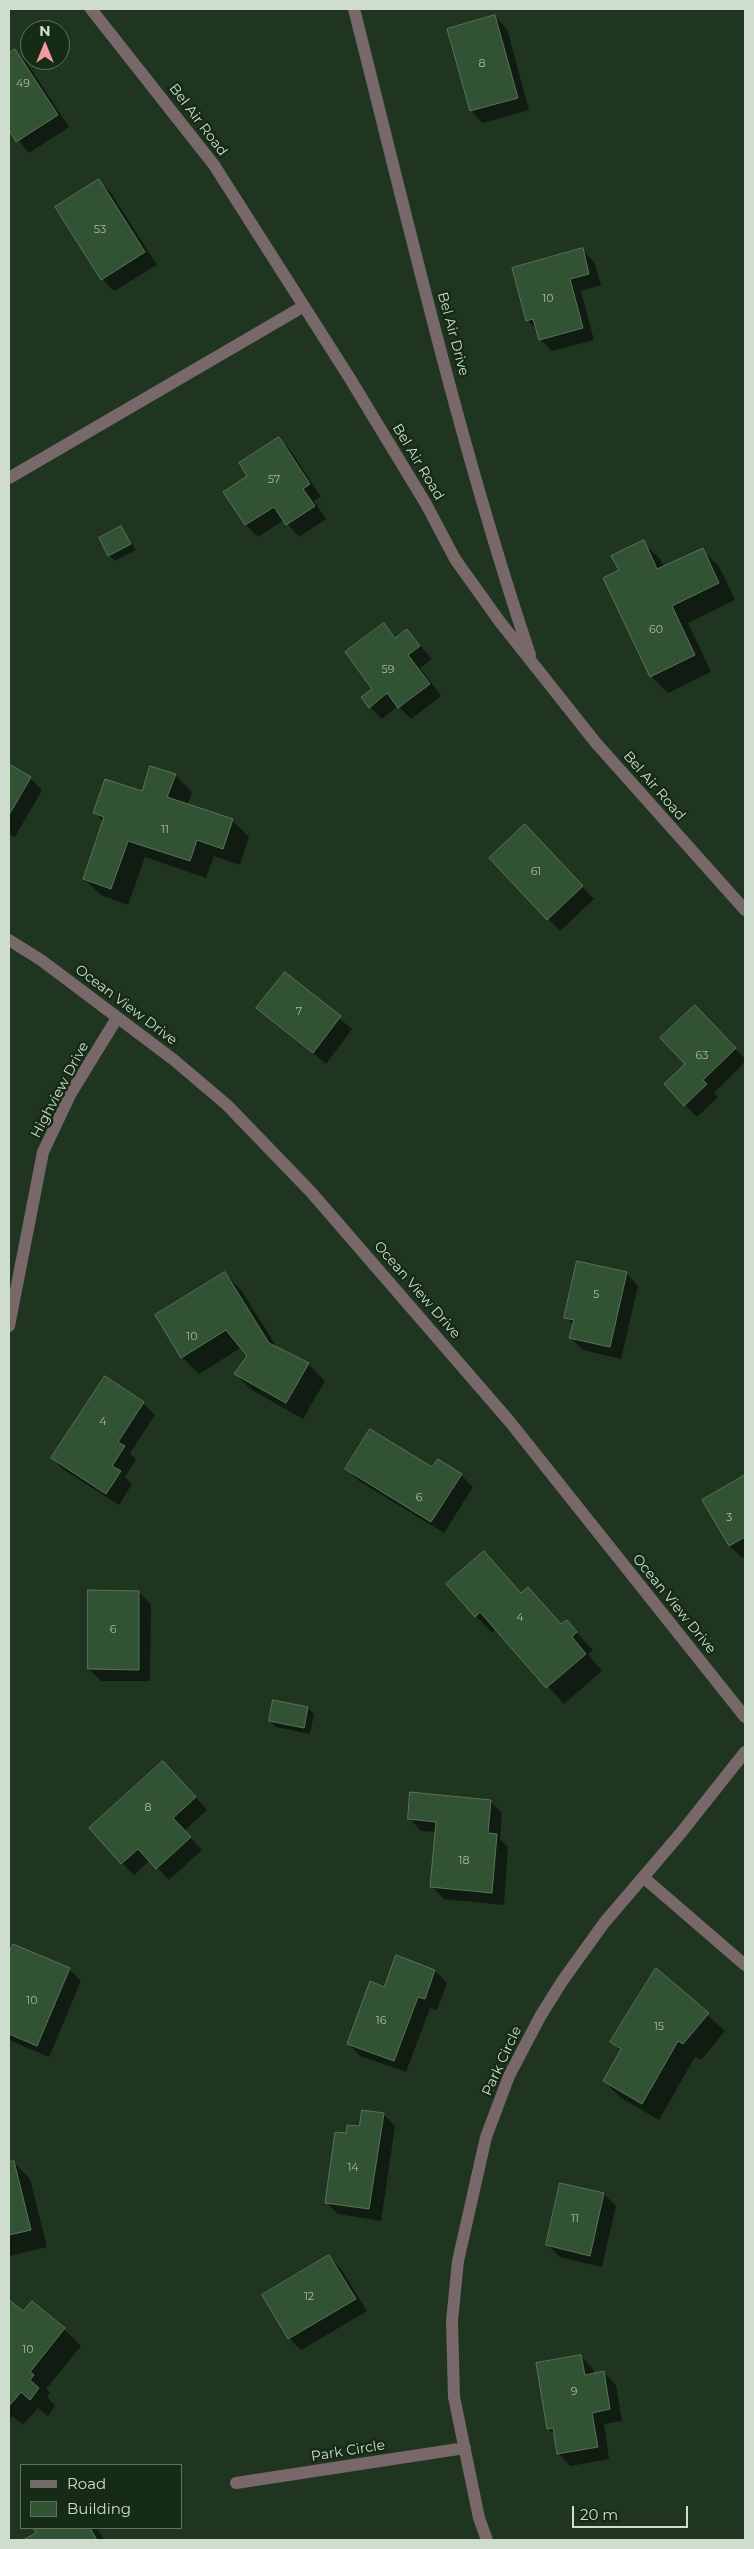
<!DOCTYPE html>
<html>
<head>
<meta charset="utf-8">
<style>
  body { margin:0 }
  #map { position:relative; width:754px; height:2549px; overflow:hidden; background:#1f3520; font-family:Montserrat,sans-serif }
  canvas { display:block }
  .frame { position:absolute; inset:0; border:10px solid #cfddcf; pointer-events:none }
  .legend { position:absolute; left:20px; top:2464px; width:162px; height:65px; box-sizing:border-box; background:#152b16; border:1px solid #5f7260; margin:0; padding:6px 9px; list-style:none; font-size:15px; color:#cfddcf }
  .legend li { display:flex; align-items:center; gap:10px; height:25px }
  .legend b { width:25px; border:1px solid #5f7260 }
  .north { position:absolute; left:20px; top:20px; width:50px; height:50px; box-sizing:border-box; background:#152b16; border:1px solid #5f7260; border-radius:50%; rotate:0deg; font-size:14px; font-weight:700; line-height:20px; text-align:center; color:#cfddcf }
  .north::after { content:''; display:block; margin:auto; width:18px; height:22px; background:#f49aa1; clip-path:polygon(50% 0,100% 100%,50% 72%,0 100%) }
  .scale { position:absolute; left:572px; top:2506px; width:116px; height:22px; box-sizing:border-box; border:2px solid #cfddcf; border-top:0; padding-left:6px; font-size:15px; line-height:18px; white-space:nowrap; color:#cfddcf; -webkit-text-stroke:4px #152b16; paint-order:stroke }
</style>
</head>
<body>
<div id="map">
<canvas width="754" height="2549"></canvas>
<div class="frame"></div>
<ul class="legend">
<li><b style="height:6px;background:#796869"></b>Road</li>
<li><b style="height:14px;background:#325333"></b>Building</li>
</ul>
<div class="north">N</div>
<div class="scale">20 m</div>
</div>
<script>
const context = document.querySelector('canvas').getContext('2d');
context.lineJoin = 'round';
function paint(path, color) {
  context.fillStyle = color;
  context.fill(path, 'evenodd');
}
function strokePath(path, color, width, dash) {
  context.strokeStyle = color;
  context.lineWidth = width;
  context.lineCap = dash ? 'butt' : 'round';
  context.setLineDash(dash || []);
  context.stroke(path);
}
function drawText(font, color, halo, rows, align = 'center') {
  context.font = font + ' Montserrat,sans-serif';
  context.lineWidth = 5;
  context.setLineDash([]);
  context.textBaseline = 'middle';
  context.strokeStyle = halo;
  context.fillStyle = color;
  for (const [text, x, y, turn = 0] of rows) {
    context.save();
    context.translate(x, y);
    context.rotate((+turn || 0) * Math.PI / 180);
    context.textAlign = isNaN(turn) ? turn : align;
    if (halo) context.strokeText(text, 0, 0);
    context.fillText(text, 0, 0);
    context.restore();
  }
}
paint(new Path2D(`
  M494 16 507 29 529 110 483 123 471 111Z
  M15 51 27 63 69 127 29 153 9 128V55Z
  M99 181 111 193 157 265 114 291 102 279Z
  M582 250 594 262 601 285 581 291 594 340 552 351 540 339 538 331 528 321 514 269Z
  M279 439 291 451 321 497 314 501 326 519 299 537 284 520 258 537 246 525 225 492 249 477Z
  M121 528 136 550 115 561 109 555Z
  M643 542 660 559 664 567 702 550 719 566 735 600 688 623 711 672 668 693 651 676 620 571Z
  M384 625 397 638 407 630 432 659 420 668 441 696 411 719 398 706 382 719 370 707Z
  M9 765 30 778 42 790 15 837 9 834Z
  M175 775 192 792 187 805 233 821 249 837 240 865 214 856 206 878 145 857 128 905 101 895 84 879 104 822 95 813 142 793Z
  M536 838 594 899 560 931 490 858Z
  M285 974 352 1029 326 1064 258 1008Z
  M707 1019 745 1059V1062L714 1093 718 1097 697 1117 685 1105 687 1064Z
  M224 1273 241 1290 278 1349 308 1364 325 1381 303 1419 252 1390 235 1374 248 1356 242 1347 199 1374 182 1357 157 1315Z
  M626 1273 638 1286 621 1359 583 1350 571 1338 574 1325 566 1317Z
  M143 1403 155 1415 130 1453 136 1459 125 1477 132 1484 119 1505 64 1470 52 1458Z
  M347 1469H433L461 1475 473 1487 444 1533 359 1481Z
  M745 1476V1556L742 1558 730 1546 704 1500Z
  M484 1553 522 1594 528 1589 562 1625 567 1622 593 1650 588 1654 602 1671 564 1704 496 1629 492 1633 476 1616Z
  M139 1592 151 1604 150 1681H101L89 1669Z
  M308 1708 314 1714 310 1734 276 1727 270 1721Z
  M175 1774 207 1810 184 1831 202 1850 169 1880 150 1860 134 1875 122 1863Z
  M490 1801 502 1813 500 1839 508 1847 504 1905 444 1899 432 1887 437 1832 421 1831 409 1818Z
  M14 1946 69 1969 81 1981 49 2057 9 2040V1959Z
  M397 1957 435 1971 447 1983 437 2010 430 2008 406 2072 360 2056 348 2043 385 1989Z
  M656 1969 725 2031 701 2060 695 2057 659 2120 621 2098 604 2081 621 2052 612 2042Z
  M383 2114 395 2126 381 2221 338 2214 326 2202 347 2134Z
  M14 2162 30 2179 47 2247 9 2256V2163Z
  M604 2194 616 2206 602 2267 560 2257 548 2245Z
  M329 2257 341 2269 367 2311 301 2350 289 2338 264 2296Z
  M9 2302 23 2313 64 2329 81 2346 46 2389 50 2393 47 2397 55 2406 48 2416 38 2408 23 2425 12 2416 9 2420Z
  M581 2356 593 2369 594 2374 604 2373 616 2385 622 2421 604 2424 609 2459 570 2466 558 2453 555 2435 548 2428Z
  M34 2528H97L104 2540H26L38 2534Z`), '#0007');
const building = new Path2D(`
  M495 15 518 98 470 111 447 29Z
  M15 49 58 115 16 142 9 130V53Z
  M99 179 145 252 101 280 55 207Z
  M583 248 589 274 570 279 583 328 539 340 533 319 526 321 512 268Z
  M279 437 310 484 303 489 315 506 286 525 274 507 245 525 223 492 247 476 239 463Z
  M121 526 131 544 108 556 99 538Z
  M644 540 657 569 703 548 719 583 672 606 695 655 650 677 603 578 619 570 611 556Z
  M384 623 395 638 407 629 420 646 408 655 430 684 398 708 387 693 369 708 361 697 372 689 345 652Z
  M9 764 31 777 9 815Z
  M150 766 176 774 167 797 233 819 223 849 197 840 190 861 128 841 111 889 83 879 104 817 93 813 105 779 142 791Z
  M525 824 583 886 547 920 489 858Z
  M285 972 341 1016 313 1053 256 1008Z
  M695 1005 736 1048 703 1080 707 1084 684 1106 664 1084 685 1064 660 1038Z
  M577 1261 627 1272 610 1347 569 1338 574 1320 564 1318Z
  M225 1272 269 1343 309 1363 286 1403 234 1374 247 1356 226 1330 181 1358 155 1315Z
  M105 1376 144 1402 118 1442 125 1446 112 1466 121 1471 106 1494 51 1458Z
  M370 1429 432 1467 438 1459 462 1474 431 1522 345 1469Z
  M745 1475V1537L729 1546 702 1500Z
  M484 1551 521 1593 528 1587 561 1624 567 1620 577 1632 572 1637 586 1654 546 1688 480 1612 475 1617 446 1584Z
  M88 1590 139 1591V1670L88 1669Z
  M273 1700 308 1707 304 1728 269 1721Z
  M163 1761 196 1797 173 1818 191 1837 156 1869 138 1849 121 1864 89 1828Z
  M410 1792 491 1800 488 1833 497 1834 492 1893 430 1887 436 1822 408 1819Z
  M13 1944 70 1968 37 2046 9 2034V1955Z
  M396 1955 435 1970 425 1999 418 1997 394 2061 347 2044 370 1981 384 1987Z
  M656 1968 709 2013 683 2044 678 2041 642 2104 603 2081 621 2049 610 2042Z
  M362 2110 384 2113 369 2209 325 2203 335 2132 346 2133 347 2125 359 2126Z
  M14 2161 31 2230 9 2235V2162Z
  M560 2183 604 2193 590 2256 546 2245Z
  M329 2255 356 2299 288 2339 262 2295Z
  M9 2300 23 2311 32 2301 65 2328 30 2372 34 2375 30 2380 39 2388 30 2400 21 2392 9 2406Z
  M581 2355 585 2375 604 2371 610 2409 592 2413 598 2447 557 2454 553 2428 547 2429 536 2363Z
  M33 2528H90L97 2540H23L36 2533Z`);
paint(building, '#325333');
strokePath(building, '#5a725a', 1);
strokePath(new Path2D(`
  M91 9 214 165 349 377 426 504 455 559 500 622 596 743 745 910
  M354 9C409 225 459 443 530 655
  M9 478 304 306
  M9 940 41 960 174 1060 227 1105 311 1192 510 1422 745 1717
  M9 1326 43 1152 71 1093 117 1018
  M643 1877 745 1965
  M236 2483 465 2448
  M487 2540 479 2518 454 2397 452 2321 458 2261 486 2137 509 2076 541 2015 563 1980 604 1923 680 1834 745 1752`), '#796869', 12);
drawText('11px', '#a8baa8', null, [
  ["8",482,64],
  ["49",23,84],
  ["53",100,230],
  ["10",548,299],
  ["57",274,480],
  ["60",656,630],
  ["59",388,670],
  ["11",165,830],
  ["61",536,872],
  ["7",299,1012],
  ["63",702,1056],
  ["5",596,1295],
  ["10",192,1337],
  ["4",103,1422],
  ["6",419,1498],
  ["3",729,1518],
  ["4",520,1618],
  ["6",113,1630],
  ["8",148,1808],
  ["18",464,1861],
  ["10",32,2001],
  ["16",381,2021],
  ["15",659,2027],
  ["14",353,2168],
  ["11",575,2219],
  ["12",309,2297],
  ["10",28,2350],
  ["9",574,2392]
]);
drawText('14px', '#cfddcf', '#152b16', [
  ["Bel Air Road",198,120,53],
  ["Bel Air Drive",453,334,75],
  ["Bel Air Road",418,462,59],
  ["Bel Air Road",654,786,49],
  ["Ocean View Drive",126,1005,37],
  ["Highview Drive",60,1090,-62],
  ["Ocean View Drive",417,1290,49],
  ["Ocean View Drive",674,1604,51],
  ["Park Circle",502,2061,-65],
  ["Park Circle",348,2451,-9]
]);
</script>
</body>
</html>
